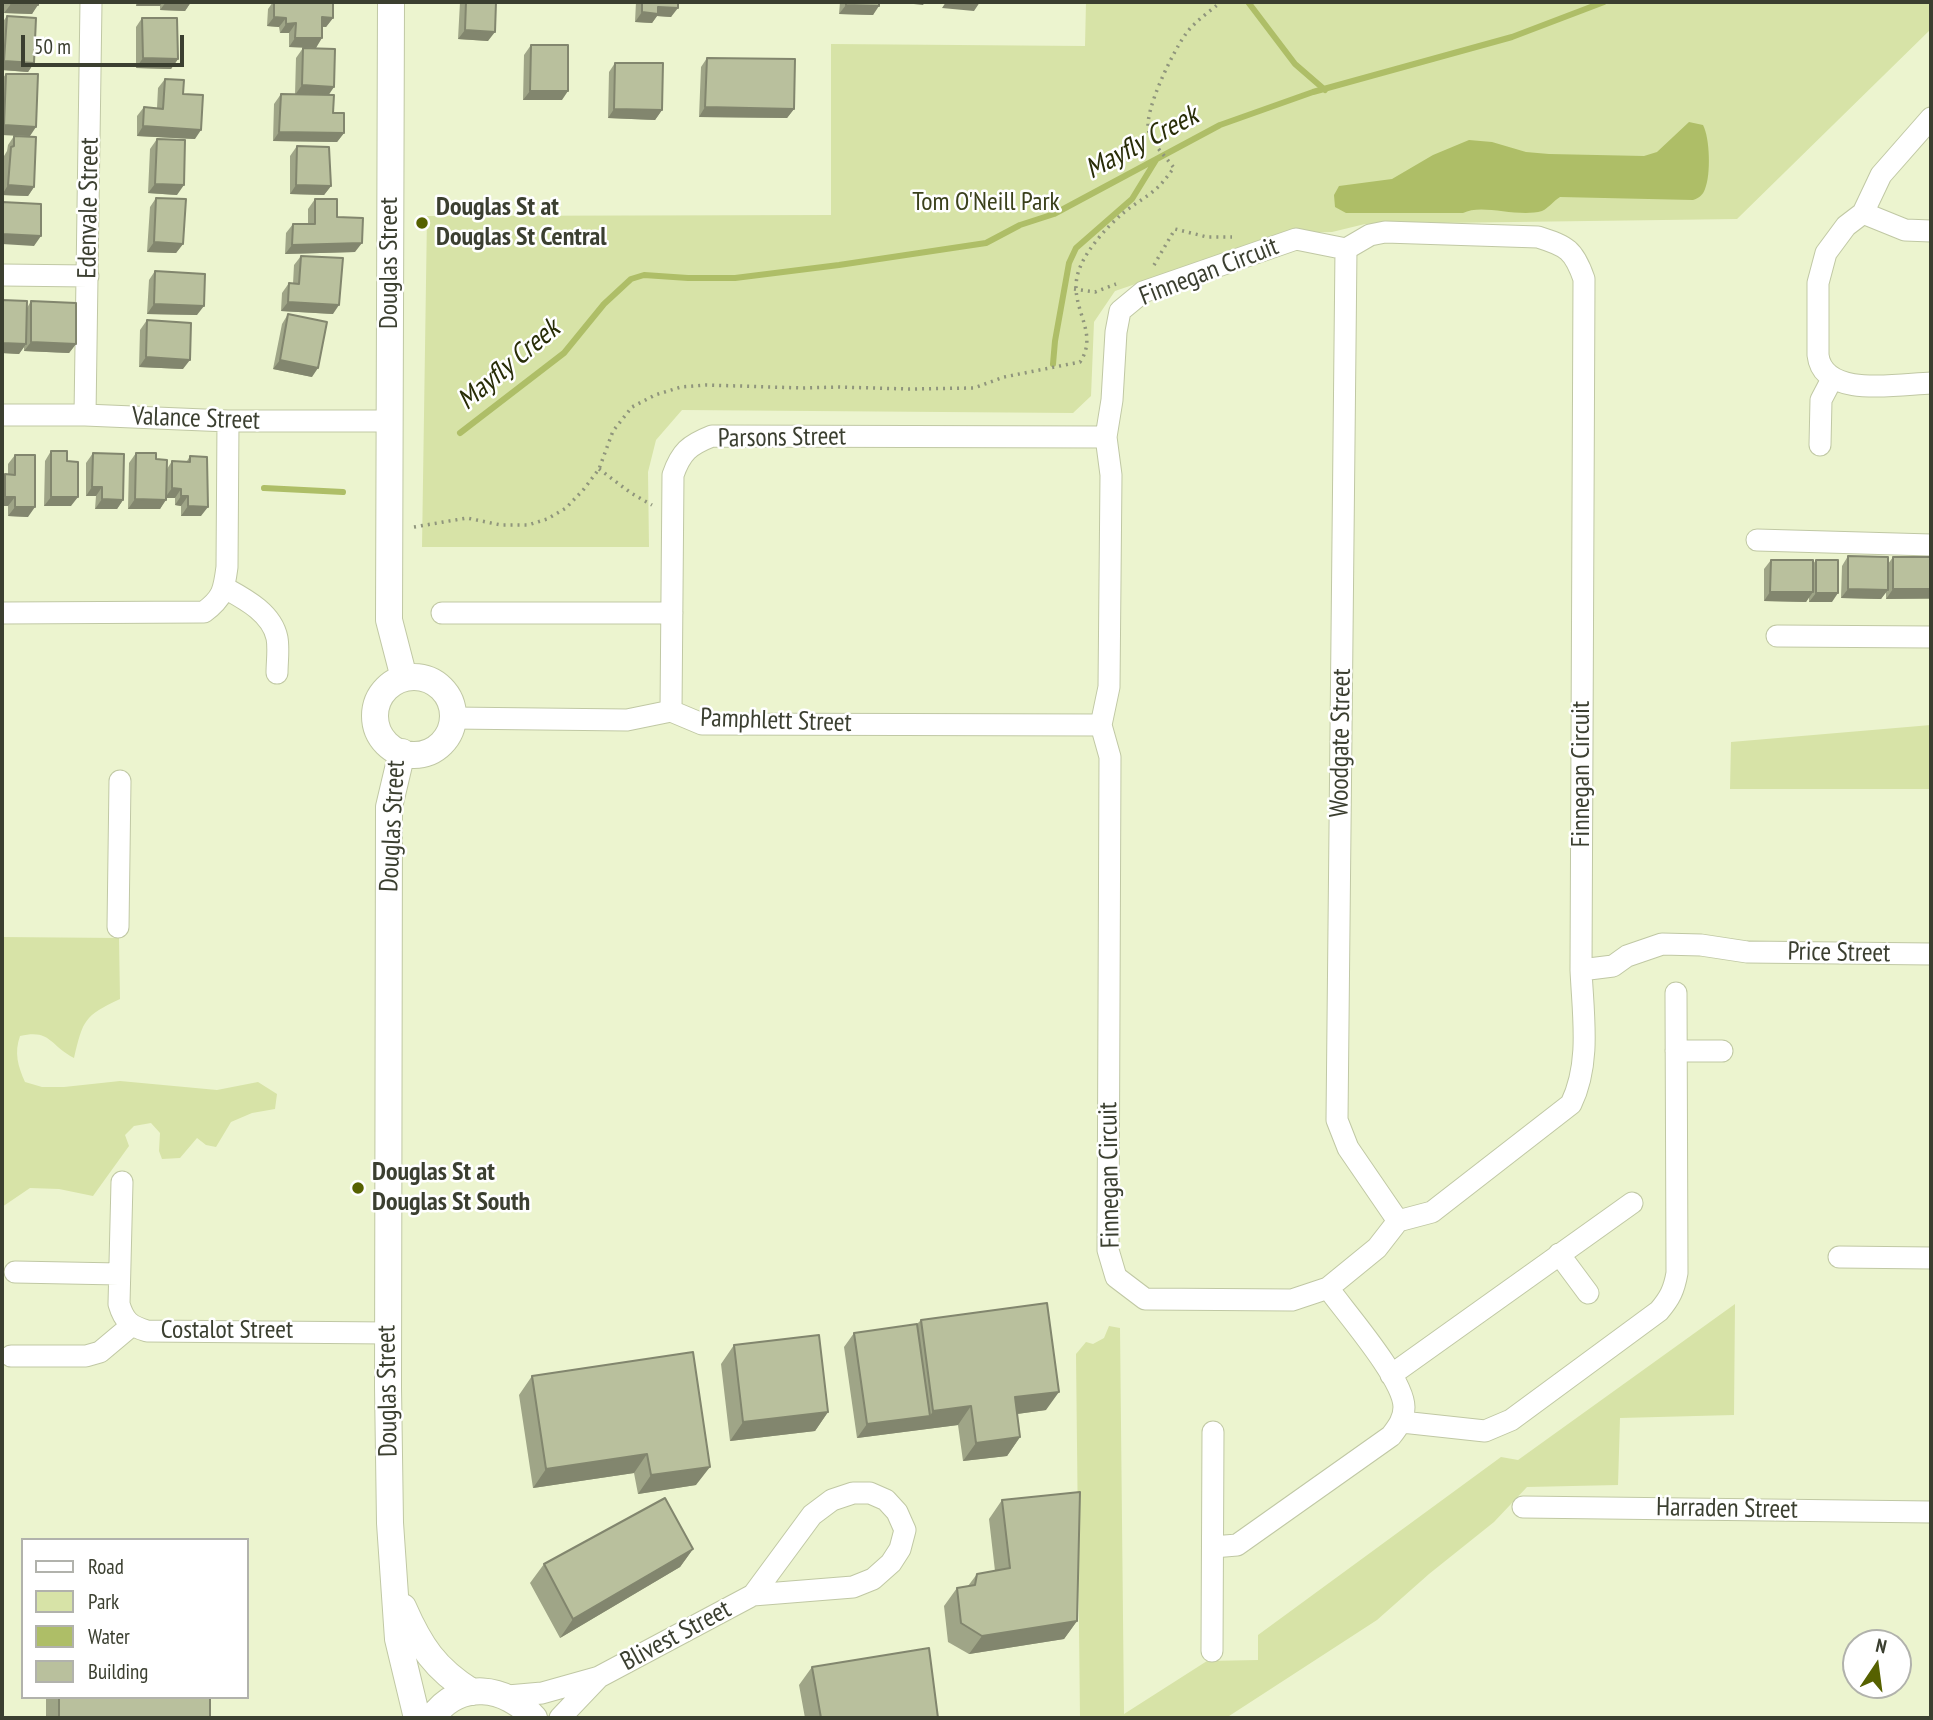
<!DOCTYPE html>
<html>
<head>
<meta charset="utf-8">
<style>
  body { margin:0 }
  #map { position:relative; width:1933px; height:1720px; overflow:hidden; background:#ecf4cf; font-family:"PT Sans Narrow",sans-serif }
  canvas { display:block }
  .frame { position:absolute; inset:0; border:4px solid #3b3f30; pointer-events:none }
  .legend { position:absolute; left:21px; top:1538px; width:228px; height:161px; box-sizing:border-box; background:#fff; border:2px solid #b1b2ac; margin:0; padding:9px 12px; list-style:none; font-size:21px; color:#3b3f30 }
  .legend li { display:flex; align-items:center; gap:14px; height:35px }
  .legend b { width:35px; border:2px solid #b1b2ac }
  .north { position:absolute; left:1842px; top:1629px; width:70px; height:70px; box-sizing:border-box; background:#fff; border:2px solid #b1b2ac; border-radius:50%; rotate:13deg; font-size:19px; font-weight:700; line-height:28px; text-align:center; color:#3b3f30 }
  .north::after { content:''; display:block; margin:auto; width:24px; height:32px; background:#566100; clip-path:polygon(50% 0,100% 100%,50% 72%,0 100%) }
  .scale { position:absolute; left:21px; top:35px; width:163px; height:32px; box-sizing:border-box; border:4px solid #3b3f30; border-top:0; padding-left:9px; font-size:21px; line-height:24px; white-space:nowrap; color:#3b3f30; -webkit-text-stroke:5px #fff; paint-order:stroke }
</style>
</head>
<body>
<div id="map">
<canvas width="1933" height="1720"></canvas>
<div class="frame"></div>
<ul class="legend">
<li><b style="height:9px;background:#fff"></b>Road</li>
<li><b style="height:19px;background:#d7e3a7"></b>Park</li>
<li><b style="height:19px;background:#aebe67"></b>Water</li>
<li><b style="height:19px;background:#b9c09d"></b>Building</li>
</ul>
<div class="north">N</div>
<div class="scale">50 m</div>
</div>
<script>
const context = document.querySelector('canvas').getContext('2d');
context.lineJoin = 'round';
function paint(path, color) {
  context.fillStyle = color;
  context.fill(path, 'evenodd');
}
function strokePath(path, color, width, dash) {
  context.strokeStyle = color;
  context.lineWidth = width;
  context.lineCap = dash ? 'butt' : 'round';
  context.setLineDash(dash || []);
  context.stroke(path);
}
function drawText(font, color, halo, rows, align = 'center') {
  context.font = font + ' "PT Sans Narrow",sans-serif';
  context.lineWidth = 5;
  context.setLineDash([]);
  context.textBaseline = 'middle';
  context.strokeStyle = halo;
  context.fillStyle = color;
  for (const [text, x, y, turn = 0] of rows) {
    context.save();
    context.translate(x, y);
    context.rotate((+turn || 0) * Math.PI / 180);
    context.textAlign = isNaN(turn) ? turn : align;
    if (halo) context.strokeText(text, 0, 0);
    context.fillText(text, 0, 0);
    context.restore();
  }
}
paint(new Path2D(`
  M1086 2H1931V29L1737 219 1365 224 1332 232 1285 233 1115 291 1094 322 1091 396 1073 413 682 410 656 440 648 472 649 547H422L427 216 831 215V44L1085 46Z
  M1931 725V789H1730L1731 742Z
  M2 937 119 938 120 999C84 1016 83 1020 74 1058 49 1045 51 1029 20 1036 14 1053 18 1066 25 1082L42 1087H64L120 1081 217 1090 258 1082 277 1094 275 1109 252 1113 231 1122 216 1147 206 1145 197 1138 180 1158 162 1159 159 1151 160 1133 151 1123 134 1126 125 1135 129 1146 93 1196 59 1189 30 1188 2 1207Z
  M1735 1304 1734 1415 1620 1418 1618 1485 1527 1487 1494 1522 1429 1574 1377 1620 1226 1718H1080L1076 1354 1086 1342 1093 1344 1104 1338 1109 1326 1120 1328 1124 1714 1207 1661 1258 1660V1635L1501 1457 1518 1460Z`), '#d7e3a7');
paint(new Path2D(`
  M1689 122 1703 125C1710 138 1711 175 1705 189 1703 195 1699 198 1693 200L1560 197C1553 201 1549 208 1542 211 1517 218 1482 203 1463 213H1346L1335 207 1334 195 1339 186 1392 179 1433 155 1469 140 1492 142 1526 152 1549 154 1644 156 1657 152Z`), '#aebe67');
strokePath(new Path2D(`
  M1248 2 1295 64 1325 90
  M1053 364 1055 341 1069 263 1076 248 1132 199 1156 160
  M460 433 564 353 604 304 631 279 644 275 688 278H735L839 265 986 243 1020 225 1054 214 1220 125 1313 92 1512 37 1604 2
  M264 488 343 492`), '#aebe67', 6);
const minor = new Path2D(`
  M1931 118 1881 175 1863 213 1846 226 1826 253 1818 283V355C1823 399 1899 384 1931 383
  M1863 213 1905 230 1931 231
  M1385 232 1538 237C1567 246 1574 250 1584 279L1581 970C1583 1015 1591 1063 1571 1104L1432 1212 1398 1221 1377 1248 1328 1288 1292 1300 1145 1299 1116 1277 1108 1250 1110 757 1101 725 1109 687 1111 475 1106 437 1112 400 1116 332 1120 311 1143 292 1296 239 1346 249 1370 235Z
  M1346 249 1337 1120 1348 1148 1398 1221
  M2 275 88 276
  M2 415H85L228 421H389
  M85 415 91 2
  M1820 445 1821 400 1832 379
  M1757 540 1931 545
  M225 588C245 599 272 613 277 638 279 649 277 662 277 673
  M2 613 204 612C223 598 224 590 227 567L228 421
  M442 613H672
  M1777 636 1931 637
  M671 711 673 475C681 452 689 445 712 436L1106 437
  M453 718 627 720 671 711 702 724 1101 725
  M118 927 120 781
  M1581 970 1613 966 1627 956 1662 944 1701 945 1747 952 1931 954
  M1676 1051H1722
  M122 1182 119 1304C124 1321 130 1326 147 1331L388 1333
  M1559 1254 1588 1293
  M1839 1257 1931 1258
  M15 1272 119 1274
  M11 1356H86L100 1352 131 1326
  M1391 1375 1632 1203
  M1402 1422 1485 1431 1511 1420 1659 1311C1670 1298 1674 1290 1677 1273L1676 993
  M1523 1507 1931 1512
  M1213 1547 1237 1545 1391 1436C1398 1427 1404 1419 1404 1407 1404 1379 1346 1313 1328 1288
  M1212 1651 1213 1432
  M508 1696 542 1693 599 1677 753 1595 853 1587 873 1579 891 1563 900 1549 905 1530 897 1512 886 1500 870 1493H853L832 1500 812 1515 753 1595
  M560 1718 599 1677`);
const major = new Path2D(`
  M391 2 389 620 404 678
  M375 716a39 39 0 1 1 78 0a39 39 0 1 1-78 0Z
  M402 752 389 807 388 1387 390 1523 398 1639 417 1718
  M403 1607C420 1646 435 1669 472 1692
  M432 1718C459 1679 506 1686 534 1718`);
strokePath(minor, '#c0c8a4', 23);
strokePath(major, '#c0c8a4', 28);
strokePath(new Path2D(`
  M1154 265 1175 229 1207 237H1232
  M1074 289 1095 292 1116 284
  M599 469 631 493 652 505
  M414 527 467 518 501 525H528L547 519 566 508 584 489 599 469 613 431 632 407 655 395 681 387 706 385 803 388 838 387 909 389 974 388 1004 377 1080 362C1101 331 1066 306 1079 270 1086 250 1106 228 1122 214 1132 205 1146 198 1156 189 1163 183 1168 175 1174 168 1166 157 1153 145 1149 132 1142 113 1175 47 1188 31 1197 20 1210 11 1221 2`), '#8f957c', 3.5, [2, 5]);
strokePath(minor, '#fff', 21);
strokePath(major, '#fff', 26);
paint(new Path2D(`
  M4 2H38L32 14 4 13Z
  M136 2H191L185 11 160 10V6H136Z
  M273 2H333V18L326 27H322L316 48 289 47V33H280L279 27 267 26 268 9Z
  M460 2H496L488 41 458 39Z
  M636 2H678L671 17 657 16 652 23 635 22Z
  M840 2H879L873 15 839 14Z
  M7 16 34 63 28 72 2 70V23Z
  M142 18 178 59 171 69 136 68V27Z
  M531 45 562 100H523L524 55Z
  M303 48 328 95 333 113 344 133 337 142 273 141 274 104 281 94 295 95 296 58Z
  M707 58 794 109 787 118 699 117 701 67Z
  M615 63 662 110 655 120 608 118 609 72Z
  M6 74 30 136 2 135V79Z
  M165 79 183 94 195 139 137 136V116L144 107 157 108 158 88Z
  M14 136 34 187 28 196 2 195 4 156 7 151 8 145Z
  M157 139 177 195 148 193 150 149Z
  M297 146 331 186 324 195 290 194V156Z
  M156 198 183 244 176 253 147 252 150 207Z
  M315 199 337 217 355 252 285 254 286 233 293 224H308V209Z
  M301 256 333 314 281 311 282 293 289 283 293 284 294 265Z
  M155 271 197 315 147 314 149 280Z
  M2 300 27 308 31 301 76 344 69 353 24 351V347L19 354 2 353Z
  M288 314 312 377 273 369 282 324Z
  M147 320 183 369 139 367 140 330Z
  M51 451 67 461 71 506H44L45 461Z
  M93 453 123 500 117 509H95L96 496H86V463Z
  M136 453 156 459 167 469 172 461H187L190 456 201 516H181V506L175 505V498H166L160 509H128L129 463Z
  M15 455 28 517 8 516V506H2V480L5 474H8V464Z
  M1848 556 1888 564 1893 557 1931 599H1886V591L1881 599 1841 598 1842 566Z
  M1771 560 1813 564 1816 560 1832 602H1809V597L1806 602 1764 601V569Z
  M921 1320 1046 1410 1017 1414 1020 1437 1007 1456 963 1461 958 1425 857 1438 844 1347 854 1333 917 1324Z
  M734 1345 828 1412 815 1431 730 1441 721 1364Z
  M532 1376 696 1485 638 1494 634 1473 533 1488 519 1395Z
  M1002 1500 1077 1621 1064 1639 969 1654 948 1642 944 1606 957 1588 968 1586 977 1574 995 1571 989 1519Z
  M693 1549 680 1567 560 1638 530 1583 544 1564Z
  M812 1667 938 1718H805L799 1685Z
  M46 1697H210V1718H46Z`), '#9fa587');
paint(new Path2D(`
  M139 2H162L160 6H136Z
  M166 2H191L185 11 160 10Z
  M895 2H925L923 5Z
  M946 2H980L974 11 942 8Z
  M994 2H1022L1021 3Z
  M11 4 38 5 32 14 4 13Z
  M846 5 879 6 873 15 839 14Z
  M658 7 678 8 671 17 657 16 652 23 635 22 642 12Z
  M274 17 286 18 279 27 267 26Z
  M322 17 333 18 326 27 315 26Z
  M296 23 289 33H280L286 24Z
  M465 30 495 32 488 41 458 39Z
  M295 38H322L316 48 289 47Z
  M143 58 178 59 171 69 136 68Z
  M4 61 34 63 28 72 2 70V63Z
  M302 85 334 87 328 96 295 95Z
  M530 91H568L562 100H523Z
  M705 107 794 109 787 118 699 117Z
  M614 109 662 110 655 120 608 118Z
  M4 125 36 127 30 136 2 135V128Z
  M143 126 201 130 195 139 137 136Z
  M279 132 344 133 337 142 273 141Z
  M155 184 184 185 177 195 148 193Z
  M8 185 34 187 28 196 2 195Z
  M296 185 331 186 324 195 290 194Z
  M2 234 41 236 34 246 2 244Z
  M154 242 183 244 176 253 147 252Z
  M362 243 355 252 285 254 292 245Z
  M288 302 339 305 333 314 281 311Z
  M154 304 204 306 197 315 147 314Z
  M31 342 76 344 69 353 24 351Z
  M2 343 26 344 19 354 2 353Z
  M146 357 190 360 183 369 139 367Z
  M280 360 318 368 312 377 273 369Z
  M92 487H102L96 496H86Z
  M172 488 181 489 175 498H165Z
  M181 496H188L181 506 175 505Z
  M5 497H15L8 506H2V502Z
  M51 497H78L71 506H44Z
  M102 499 123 500 117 509H95Z
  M135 499 166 500 160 509H128Z
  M188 506 208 507 201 516H181Z
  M15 507H35L28 517 8 516Z
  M1848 589 1888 590 1881 599 1841 598Z
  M1893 589H1931V598L1886 599Z
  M1770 592H1813L1806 602 1764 601Z
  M1816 593H1838L1832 602H1809Z
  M1059 1392 1046 1410 1002 1416 1015 1397Z
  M971 1406 958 1425 857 1438 867 1424 930 1416 933 1411Z
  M828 1412 815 1431 730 1441 743 1422Z
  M1020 1437 1007 1456 963 1461 976 1443Z
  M647 1454 634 1473 533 1488 546 1469Z
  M710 1467 696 1485 638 1494 651 1475Z
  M693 1549 680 1567 560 1638 573 1619Z
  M1077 1621 1064 1639 969 1654 982 1636Z`), '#82866e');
const building = new Path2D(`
  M11 2H38V5L11 4Z
  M274 2H333V18L322 17V38H295L296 23 286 24V18L274 17Z
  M466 2H496L495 32 465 30Z
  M642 2H678V8L658 7V14L642 12Z
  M846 2H879V6L846 5Z
  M7 16 36 18 34 63 4 61Z
  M142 18H177L178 59 143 58Z
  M531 45H568V91H530Z
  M303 48 335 49 334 87 302 85Z
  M707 58 795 59 794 109 705 107Z
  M615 63H663L662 110 614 109Z
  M6 74H38L36 127 4 125Z
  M165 79 184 80 183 94 203 95 201 130 143 126 144 107 163 109Z
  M281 94 334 95 333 113H344V133L279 132Z
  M14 136 36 137 34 187 8 185 11 147 14 146Z
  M157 139 185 140 184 185 155 184Z
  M297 146 329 147 331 186 296 185Z
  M156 198 186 199 183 244 154 242Z
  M315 199H337V217L363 218 362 243 292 245 293 224H315Z
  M2 202 41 204V236L2 234Z
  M301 256 343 258 339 305 288 302 289 283 299 284Z
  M155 271 205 274 204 306 154 304Z
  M2 300 27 301 26 344 2 343Z
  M31 301 76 303V344L31 342Z
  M288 314 327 322 318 368 280 360Z
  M147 320 191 323 190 360 146 357Z
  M51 451H67V461L78 462V497H51Z
  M93 453 124 454 123 500 102 499V487H92Z
  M136 453H156V459L167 460 166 500 135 499Z
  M15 455H35V507H15V497H5V474L15 475Z
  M190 456 207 457 208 507 188 506V496H181V489L172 488V461L190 462Z
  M1848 556 1888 557V590L1848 589Z
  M1893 557H1931V589H1893Z
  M1771 560H1813V592H1770Z
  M1816 560H1838V593H1816Z
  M1047 1303 1059 1392 1015 1397 1020 1437 976 1443 971 1406 933 1411 921 1320Z
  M917 1324 930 1416 867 1424 854 1333Z
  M819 1335 828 1412 743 1422 734 1345Z
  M693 1352 710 1467 651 1475 647 1454 546 1469 532 1376Z
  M1080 1492 1077 1621 982 1636 961 1623 957 1588 975 1585 977 1574 1010 1568 1002 1500Z
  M665 1498 693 1549 573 1619 544 1564Z
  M929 1648 938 1718H821L812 1667Z
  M59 1697H210V1718H59Z`);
paint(building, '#b9c09d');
strokePath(building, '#82866e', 2);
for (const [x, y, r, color] of [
  [422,223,7,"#566100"],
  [358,1188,7,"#566100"]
]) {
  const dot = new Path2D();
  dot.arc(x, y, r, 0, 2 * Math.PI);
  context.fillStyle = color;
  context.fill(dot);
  strokePath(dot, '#fff', 2.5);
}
drawText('26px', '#3b411c', '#fff', [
  ["Tom O'Neill Park",986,203]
]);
drawText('26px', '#3b3f30', '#fff', [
  ["Edenvale Street",89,208,-89],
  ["Douglas Street",390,263,-90],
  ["Finnegan Circuit",1209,272,-21],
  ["Valance Street",196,419,2],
  ["Parsons Street",782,438,-1],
  ["Pamphlett Street",776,721,2],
  ["Woodgate Street",1341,743,-89],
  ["Finnegan Circuit",1582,774,-90],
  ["Douglas Street",393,826,-87],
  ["Price Street",1839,953,1],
  ["Finnegan Circuit",1110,1175,-91],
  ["Costalot Street",227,1331],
  ["Douglas Street",388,1391,-91],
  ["Harraden Street",1727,1509,1],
  ["Blivest Street",676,1636,-28]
]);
drawText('bold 26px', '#3b3f30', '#fff', [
  ["Douglas St at",436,208],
  ["Douglas St Central",436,238],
  ["Douglas St at",372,1173],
  ["Douglas St South",372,1203]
], 'left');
drawText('italic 28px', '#282d07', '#fff', [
  ["Mayfly Creek",1142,143,-28],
  ["Mayfly Creek",509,365,-40]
]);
</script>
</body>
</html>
